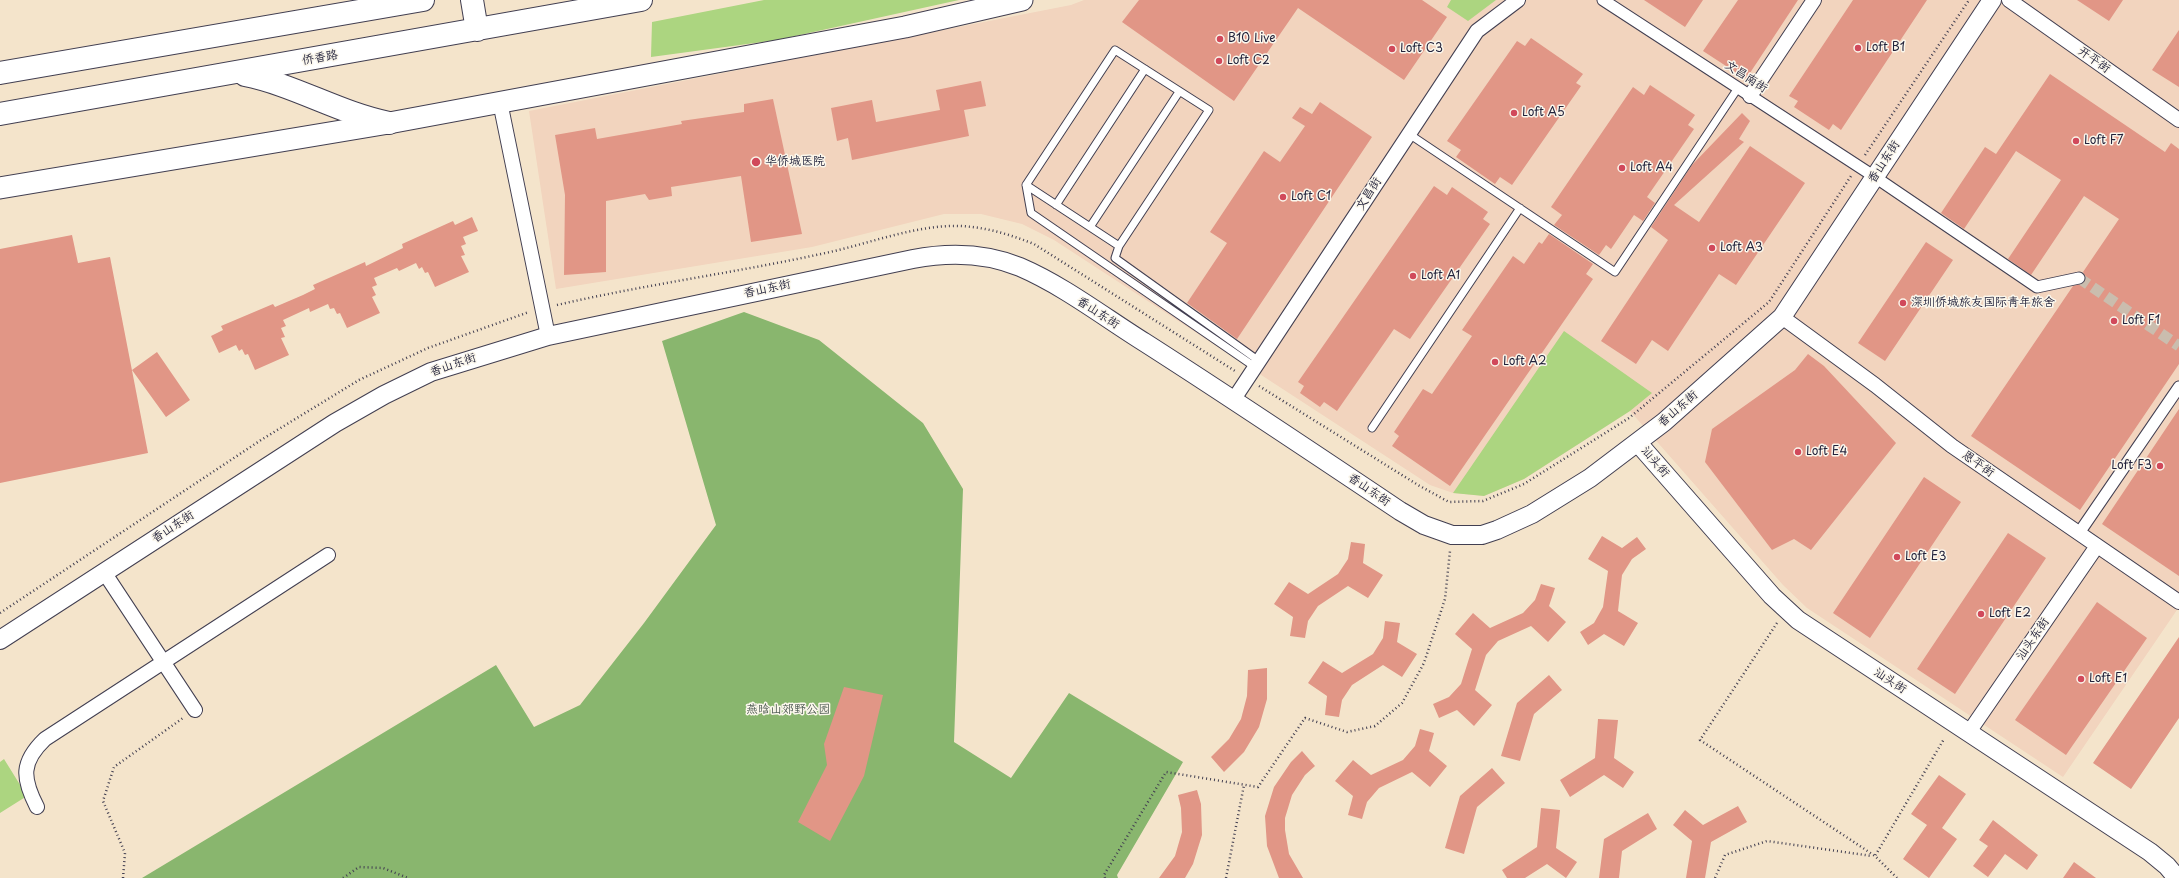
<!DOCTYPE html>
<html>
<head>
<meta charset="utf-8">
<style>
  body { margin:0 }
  canvas { display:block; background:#f4e4cb }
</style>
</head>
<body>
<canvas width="2179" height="878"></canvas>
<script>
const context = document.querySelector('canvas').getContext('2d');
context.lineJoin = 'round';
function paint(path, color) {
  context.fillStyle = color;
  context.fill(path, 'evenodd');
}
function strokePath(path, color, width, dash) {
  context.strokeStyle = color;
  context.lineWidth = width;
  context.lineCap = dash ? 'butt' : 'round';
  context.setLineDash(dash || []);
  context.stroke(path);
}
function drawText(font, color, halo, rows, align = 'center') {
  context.font = font + ' "Playpen Sans","LXGW WenKai TC",sans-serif';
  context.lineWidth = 3;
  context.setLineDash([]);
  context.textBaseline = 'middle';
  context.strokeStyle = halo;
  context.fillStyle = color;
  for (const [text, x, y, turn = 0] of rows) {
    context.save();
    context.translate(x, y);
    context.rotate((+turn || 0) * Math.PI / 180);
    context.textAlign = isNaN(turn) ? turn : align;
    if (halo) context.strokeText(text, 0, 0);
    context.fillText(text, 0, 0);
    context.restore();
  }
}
paint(new Path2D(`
  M1084 0H2179V607L2063 777 1807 608 1783 585 1630 411 1524 479 1484 496 1453 493 1430 485 1054 240 1022 224 981 214H944L812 247 556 289 529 111 1071 5Z`), '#f2d4be');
paint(new Path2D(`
  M764 0H959L777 40 651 57 652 22Z
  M1451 0H1496L1468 21 1447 7Z
  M1564 331 1652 393 1630 411 1524 479 1484 496 1453 493Z
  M4 759 27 796 0 813V762Z`), '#acd580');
paint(new Path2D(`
  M744 312 819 340 923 423 963 489 954 742 1011 778 1069 693 1183 762 1117 875 1118 878H142L496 665 534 727 580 705 644 623 716 525 662 341Z`), '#89b66e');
paint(new Path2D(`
  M1139 0H1422L1447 17 1404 80 1298 8 1234 101 1122 22Z
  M1644 0H1703L1685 27Z
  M1738 0H1798L1746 79 1703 51Z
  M1853 0H1927L1841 130 1833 124 1829 130 1794 107 1798 101 1789 96Z
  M2077 0H2123L2109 21Z
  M2179 30V87L2152 70Z
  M1531 38 1583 74 1576 83 1581 86 1512 185 1500 177 1495 184 1456 157 1461 150 1447 141 1517 41 1525 46Z
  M2050 74 2165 152 2171 143 2179 149V364L2080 510 1971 436 2073 286 2084 283 2086 277 2083 272 2119 219 2084 196 2031 275 2008 259 2061 180 2016 151 1964 229 1941 213 1985 147 1996 154Z
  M981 81 986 106 964 110 969 136 852 160 848 138 837 141 831 108 872 100 876 122 940 110 936 90Z
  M1650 85 1695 115 1688 125 1694 129 1647 197 1655 203 1643 221 1634 215 1611 249 1606 245 1599 255 1554 225 1562 215 1551 207 1633 87 1644 95Z
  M773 99 802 234 751 242 741 176 671 187 672 196 649 200 645 194 606 201V272L564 275 565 195 555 135 595 128 597 139 682 124 681 121 744 112V104Z
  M1320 102 1372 137 1237 339 1187 303 1227 243 1210 232 1264 151 1280 162 1305 126 1292 118 1300 107 1312 114Z
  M1742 113 1750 121 1739 139 1744 142 1674 205 1699 222 1750 146 1805 183 1736 285 1719 274 1668 351 1652 340 1636 364 1601 341 1668 240 1651 227 1692 165Z
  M1434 186 1447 195 1452 187 1488 212 1483 219 1490 224 1410 339 1394 329 1337 411 1324 402 1320 407 1300 393 1304 386 1298 382Z
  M472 217 478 231 463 237 466 244 461 246 465 255 461 256 469 272 435 287 428 272 425 273 422 267 419 269 416 263 399 271 397 268 374 278 377 285 372 287 376 295 372 297 380 313 347 328 340 313 337 314 334 308 330 309 328 304 310 312 309 308 283 320 286 326 281 328 285 337 281 338 289 355 255 370 248 354 245 355 242 349 239 351 236 345 219 353 211 336 223 330 221 326 273 304 275 307 303 295 315 289 313 285 365 262 366 266 403 248 402 244 453 221 455 225Z
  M1549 234 1593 264 1586 274 1593 279 1450 486 1392 446 1399 436 1394 432 1423 389 1432 394 1472 336 1462 330 1513 256 1524 264 1539 242 1542 244Z
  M72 235 78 263 110 257 148 453 0 483V249Z
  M1926 242 1953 260 1885 361 1858 343Z
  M157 352 190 400 166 417 132 370Z
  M1808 354 1824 366 1896 443 1811 550 1794 539 1772 550 1705 462 1712 429 1795 370Z
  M2179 409V576L2102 524Z
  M1924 477 1961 502 1870 638 1833 613Z
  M2008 533 2046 558 1955 694 1917 669Z
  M1602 536 1622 548 1637 537 1646 549 1632 559 1622 575 1618 611 1638 623 1624 646 1604 634 1588 645 1580 632 1594 623 1603 607 1608 571 1588 559Z
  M1351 542 1365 544 1363 563 1383 575 1368 598 1348 586 1318 606 1308 621 1305 638 1290 636 1293 617 1274 604 1289 582 1308 594 1338 574 1348 559Z
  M1541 584 1555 588 1549 606 1566 622 1548 642 1531 626 1498 641 1486 655 1475 690 1492 705 1474 726 1457 710 1439 718 1433 704 1449 697 1461 684 1472 649 1455 634 1473 613 1490 628 1523 613 1535 600Z
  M2097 602 2147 638 2066 755 2015 720Z
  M1385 621 1400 623 1397 642 1417 654 1402 677 1383 665 1352 685 1342 700 1339 717 1325 715 1327 696 1308 683 1323 661 1342 673 1373 654 1383 638Z
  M2179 637V718L2131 789 2093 763Z
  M1267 668V699L1259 727 1244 752 1224 772 1211 757 1229 739 1241 719 1247 696 1248 670Z
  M1549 675 1562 690 1534 714 1520 761 1501 756 1517 703Z
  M844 687 883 695 864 776 830 841 798 822 827 765 824 744Z
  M1598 719 1618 720 1614 758 1634 772 1623 788 1604 775 1570 797 1560 780 1595 758Z
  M1420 729 1434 733 1429 751 1447 766 1430 787 1412 772 1379 788 1367 802 1362 819 1348 815 1353 796 1335 781 1353 760 1371 775 1403 760 1415 746Z
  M1302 751 1315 766 1305 775 1292 795 1285 818V830L1289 854 1303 878H1279L1267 846 1265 816 1274 787 1291 762Z
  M1492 768 1505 783 1477 807 1464 854 1445 848 1460 796Z
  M1939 775 1966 794 1942 828 1957 839 1929 878 1903 859 1927 825 1911 814Z
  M1197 790 1201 804 1202 835 1193 864 1185 878H1159L1175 856 1182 832 1181 808 1178 795Z
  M1738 806 1747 822 1711 842 1705 878H1686L1692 841 1673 825 1685 810 1703 825Z
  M1541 808 1560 810 1556 848 1577 862 1566 878 1547 864 1525 878H1507L1502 870 1537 847Z
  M1648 813 1657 829 1622 851 1619 878H1599L1604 839Z
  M1993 820 2038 855 2027 870 2005 854 1988 877 1973 866 1988 846 1979 840Z
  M2074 862 2096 878H2063Z`), '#e19686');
strokePath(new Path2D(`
  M2079 278 2179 346`), '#cabdae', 11, [11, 5.5]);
const service = new Path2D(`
  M1409 134 1615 272 1738 88
  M1026 185 1031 213 1255 367
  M1056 205 1145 69
  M1090 227 1179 92
  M1119 246 1026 185 1115 50 1209 110 1119 246 1115 258 1259 361
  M1372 428 1520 208`);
const pedestrian = new Path2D(`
  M1603 0 1875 177 2037 287 2079 278
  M2079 533 2179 387`);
const minor = new Path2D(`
  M2009 0 2179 120
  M1750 96 1814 0
  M500 102 548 336
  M1782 317 1875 385 1952 446 2179 602
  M1234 399 1477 31 1518 0
  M104 572 195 710
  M1969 732 2097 546
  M37 807C22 778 21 762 45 739L328 555`);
const tertiary = new Path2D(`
  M1638 443 1772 596 1798 620 2150 852 2167 866 2177 878
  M0 640 335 423 384 395 431 372 548 336 913 259C949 252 986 253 1020 267 1064 286 1104 317 1144 342 1230 397 1315 454 1400 511L1424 525 1452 535H1482L1497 530 1532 514 1590 478 1664 422 1782 317 1992 0`);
const secondary = new Path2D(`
  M0 188 389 123 905 27 1022 0`);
const primary = new Path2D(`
  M472 0 477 30
  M0 73 423 0
  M245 75C295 85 339 113 389 123
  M0 114 641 0`);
strokePath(service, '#423f51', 9);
strokePath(pedestrian, '#423f51', 13);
strokePath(minor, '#423f51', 16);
strokePath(tertiary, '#423f51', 20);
strokePath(secondary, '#423f51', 23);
strokePath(primary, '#423f51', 24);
strokePath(new Path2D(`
  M1865 155 1969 0
  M557 305C648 284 740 272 830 252 870 243 908 228 949 226 979 225 1006 233 1034 244L1235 371
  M1259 386 1418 485 1449 502 1483 501 1524 484 1629 418 1769 302 1851 176
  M0 613 261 440 359 380 428 348 529 312
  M1777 623 1700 740 1875 856
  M123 878 125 853 103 801 114 767 183 718
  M343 878 359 867 383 868 408 878
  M1105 878 1104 875 1166 772 1258 787 1305 718 1347 732 1375 726 1402 703 1424 663 1445 599 1450 551
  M1226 878 1244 785
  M1715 878 1725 855 1767 841 1872 856
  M1897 878 1875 856 1944 739`), '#423f51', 2.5, [1, 3]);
strokePath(service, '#fff', 7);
strokePath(pedestrian, '#fff', 11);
strokePath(minor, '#fff', 14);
strokePath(tertiary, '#fff', 18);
strokePath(secondary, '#fff', 21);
strokePath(primary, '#fff', 22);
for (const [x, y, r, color] of [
  [1220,39,4,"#d1495b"],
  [1858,48,4,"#d1495b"],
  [1392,49,4,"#d1495b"],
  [1219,61,4,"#d1495b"],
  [1514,113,4,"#d1495b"],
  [2076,141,4,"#d1495b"],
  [756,162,5,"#d1495b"],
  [1622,168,4,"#d1495b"],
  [1283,197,4,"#d1495b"],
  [1712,248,4,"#d1495b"],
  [1413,276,4,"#d1495b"],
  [1903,303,4,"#d1495b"],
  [2114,321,4,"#d1495b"],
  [1495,362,4,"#d1495b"],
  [1798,452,4,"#d1495b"],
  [2160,466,4,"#d1495b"],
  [1897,557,4,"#d1495b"],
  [1981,614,4,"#d1495b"],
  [2081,679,4,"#d1495b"]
]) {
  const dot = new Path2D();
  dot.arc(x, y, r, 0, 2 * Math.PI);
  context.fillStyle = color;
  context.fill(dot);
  strokePath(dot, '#fbf7ec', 1.5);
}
drawText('12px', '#22223b', '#fbf7ec', [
  ["B10 Live",1228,39],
  ["Loft B1",1866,48],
  ["Loft C3",1400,49],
  ["Loft C2",1227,61],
  ["Loft A5",1522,113],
  ["Loft F7",2084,141],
  ["华侨城医院",765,162],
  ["Loft A4",1630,168],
  ["Loft C1",1291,197],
  ["Loft A3",1720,248],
  ["Loft A1",1421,276],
  ["深圳侨城旅友国际青年旅舍",1911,303],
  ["Loft F1",2122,321],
  ["Loft A2",1503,362],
  ["Loft E4",1806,452],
  ["Loft F3",2152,466,"right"],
  ["Loft E3",1905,557],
  ["Loft E2",1989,614],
  ["Loft E1",2089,679]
], 'left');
drawText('12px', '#22223b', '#fbf7ec', [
  ["侨香路",320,58,-10],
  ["开平街",2094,60,35],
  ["文昌南街",1746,77,33],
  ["香山东街",1884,162,-57],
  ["文昌街",1369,194,-57],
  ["香山东街",767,289,-12],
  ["香山东街",1098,313,33],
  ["香山东街",453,365,-19],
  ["香山东街",1678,409,-41],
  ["汕头街",1655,462,49],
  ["恩平街",1978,464,35],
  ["香山东街",1369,490,34],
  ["香山东街",173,527,-33],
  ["汕头东街",2033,639,-56],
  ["汕头街",1890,681,33]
]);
drawText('12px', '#4b5850', '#fbf7ec', [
  ["燕晗山郊野公园",788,710]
]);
</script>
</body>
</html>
